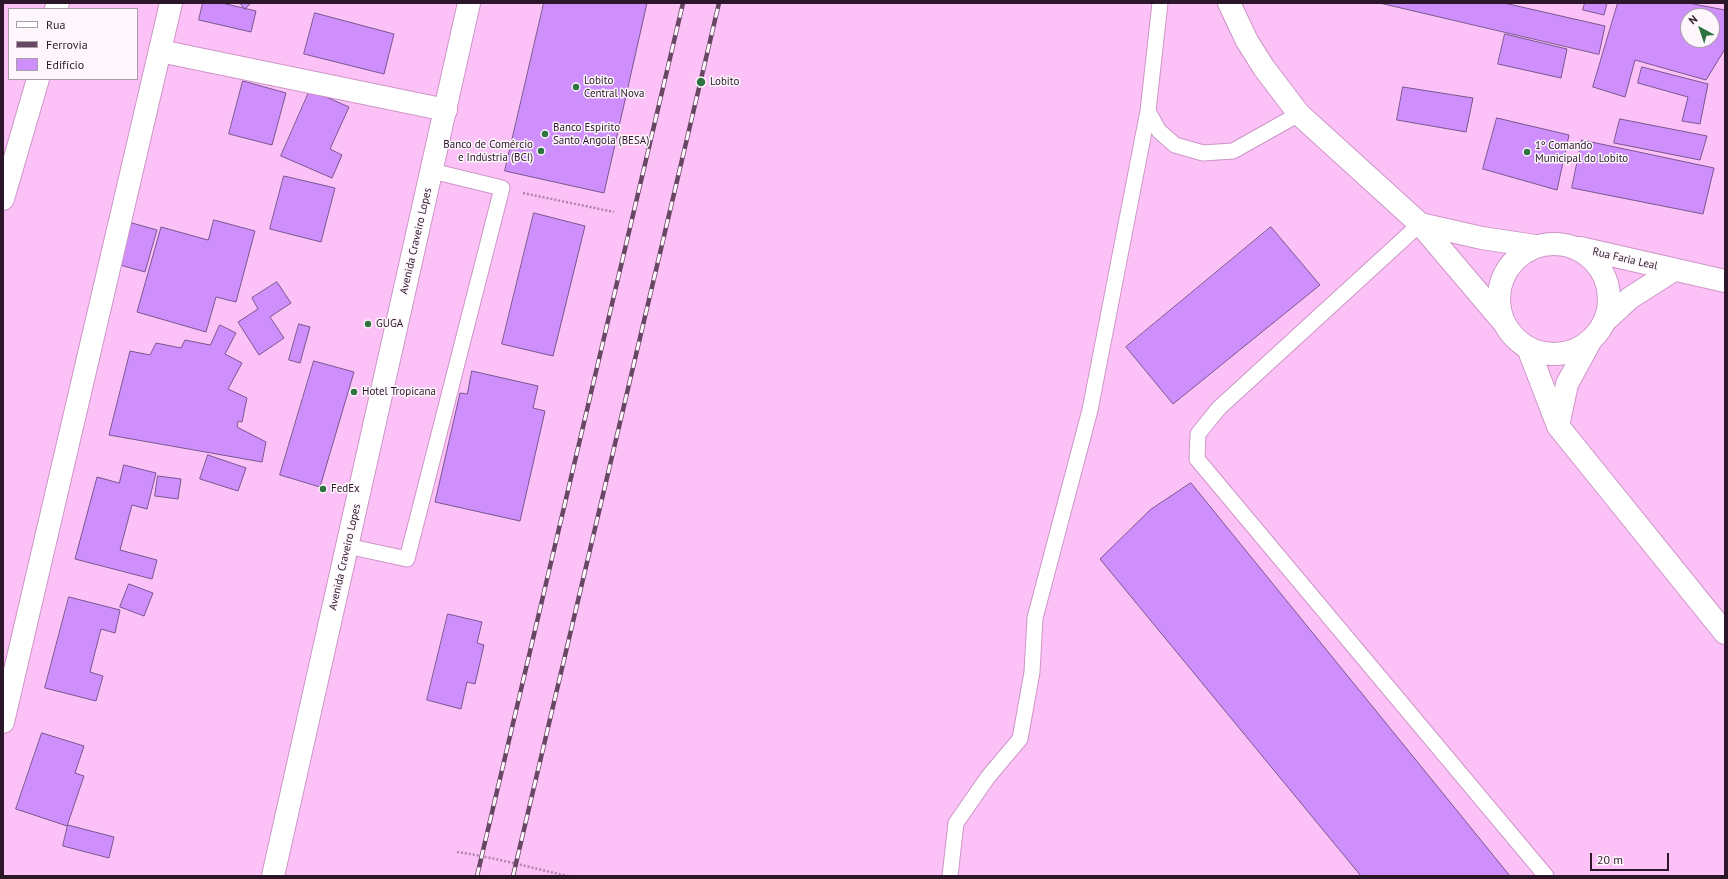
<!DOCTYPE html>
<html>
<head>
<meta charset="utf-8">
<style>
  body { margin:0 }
  #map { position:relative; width:1728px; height:879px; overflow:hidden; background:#fcc2f7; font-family:"PT Sans",sans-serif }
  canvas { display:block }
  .frame { position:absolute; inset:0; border:4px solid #2c172a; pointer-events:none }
  .legend { position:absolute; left:8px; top:8px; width:130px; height:72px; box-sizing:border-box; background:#fdf7fc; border:1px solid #a99da8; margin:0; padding:5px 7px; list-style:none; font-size:12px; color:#2c172a }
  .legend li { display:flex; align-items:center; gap:8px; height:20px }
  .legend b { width:20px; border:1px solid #a99da8 }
  .north { position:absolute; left:1680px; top:8px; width:40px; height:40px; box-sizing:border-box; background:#fdf7fc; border:1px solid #a99da8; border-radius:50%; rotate:320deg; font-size:11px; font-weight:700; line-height:16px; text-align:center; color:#2c172a }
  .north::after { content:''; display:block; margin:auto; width:14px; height:18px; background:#2e7440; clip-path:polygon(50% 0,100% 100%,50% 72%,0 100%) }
  .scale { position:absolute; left:1590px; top:853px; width:79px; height:18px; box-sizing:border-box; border:2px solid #2c172a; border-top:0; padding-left:5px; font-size:12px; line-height:14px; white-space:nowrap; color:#2c172a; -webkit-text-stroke:3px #fdf7fc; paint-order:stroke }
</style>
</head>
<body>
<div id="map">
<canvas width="1728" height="879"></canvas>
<div class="frame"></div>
<ul class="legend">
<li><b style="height:5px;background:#fff"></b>Rua</li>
<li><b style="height:5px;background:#674764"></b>Ferrovia</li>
<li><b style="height:11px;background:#ce8ffc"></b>Edifício</li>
</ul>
<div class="north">N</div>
<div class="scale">20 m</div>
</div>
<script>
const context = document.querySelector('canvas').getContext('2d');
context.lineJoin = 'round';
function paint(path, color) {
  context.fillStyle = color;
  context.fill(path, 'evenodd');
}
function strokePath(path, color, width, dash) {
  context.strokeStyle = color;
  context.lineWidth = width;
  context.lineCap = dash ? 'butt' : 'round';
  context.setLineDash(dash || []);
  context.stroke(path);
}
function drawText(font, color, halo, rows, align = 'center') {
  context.font = font + ' "PT Sans",sans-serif';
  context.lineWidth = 3;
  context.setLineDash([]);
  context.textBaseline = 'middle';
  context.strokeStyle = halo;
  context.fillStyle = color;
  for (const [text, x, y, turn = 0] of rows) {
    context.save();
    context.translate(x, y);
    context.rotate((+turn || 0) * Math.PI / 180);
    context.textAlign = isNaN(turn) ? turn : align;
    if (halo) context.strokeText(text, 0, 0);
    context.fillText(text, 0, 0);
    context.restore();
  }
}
const building = new Path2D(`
  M203 3H222L256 11 251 32 199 20Z
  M240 3H251L245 9Z
  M544 3H647L604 193 505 171Z
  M1380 3H1504L1605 26 1599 54Z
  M1585 3H1607L1604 15 1583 10Z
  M1618 3H1688L1725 10V49L1706 80 1635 60 1625 97 1593 87ZM1688 16H1712V40H1688Z
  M315 13 394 34 384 74 304 54Z
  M1505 34 1567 49 1561 78 1498 64Z
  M1642 67 1708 84 1700 124 1682 121 1688 97 1638 83Z
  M243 81 286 93 272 145 229 134Z
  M1403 87 1473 98 1466 132 1397 120Z
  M310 90 349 107 330 149 342 155 332 178 281 156Z
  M1497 118 1569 135 1557 190 1483 169Z
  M1620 119 1707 136 1700 160 1614 143Z
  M1582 140 1714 168 1703 214 1572 188Z
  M284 176 335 188 321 242 270 229Z
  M534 213 585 226 553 356 502 344Z
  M214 220 255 231 236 302 216 297 206 332 137 312 161 227 208 240Z
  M132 223 157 230 145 272 120 265Z
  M1271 227 1320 285 1173 404 1126 347Z
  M277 282 291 303 270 317 284 338 259 355 238 322 258 309 252 298Z
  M299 324 310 327 300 363 289 360Z
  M220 325 236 333 225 354 242 363 228 389 247 398 242 422 238 421 237 427 266 442 262 462 109 435 130 351 150 355 156 343 181 348 185 340 210 345Z
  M314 361 354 372 320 487 280 475Z
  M472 371 538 386 533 408 545 411 520 521 435 502 460 393 467 394Z
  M208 455 246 468 238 491 200 479Z
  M124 465 156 473 147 509 132 505 120 550 157 560 152 579 75 559 97 477 119 483Z
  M158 476 181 479 178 499 155 496Z
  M1191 483 1510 876H1361L1100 559 1150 510Z
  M129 584 153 593 144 616 120 607Z
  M69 597 120 610 115 633 101 629 90 672 103 676 96 701 45 688Z
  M448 614 482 622 477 643 484 645 475 684 467 682 461 709 427 700Z
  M42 733 84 746 75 773 84 776 67 826 16 809Z
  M68 825 114 837 109 858 63 846Z`);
paint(building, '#ce8ffc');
strokePath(building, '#775690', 1);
const lane = new Path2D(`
  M1148 111 1159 131 1175 145 1203 153 1233 151 1299 114
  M1420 224 1219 408 1198 434 1197 459 1546 876
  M347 546 407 559 502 188 432 171
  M950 876 956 823 988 777 1020 739 1032 672 1035 618 1090 410 1148 111 1160 3`);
const street = new Path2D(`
  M1229 3 1247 41 1264 68 1299 114 1420 224 1504 323
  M56 9 58 3
  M160 51 446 110
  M3 199 38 79
  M1420 224 1482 238 1535 246
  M1499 299a55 55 0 1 1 110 0a55 55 0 1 1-110 0Z
  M1580 248 1725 281
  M1604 322 1630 298 1674 270
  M1528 348 1558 426 1725 633
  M1558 426 1567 384 1591 340
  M3 722 171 3`);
const secondary = new Path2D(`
  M273 876 469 3`);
strokePath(lane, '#cd95c8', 17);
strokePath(street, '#cd95c8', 24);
strokePath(secondary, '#cd95c8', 24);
strokePath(new Path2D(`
  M523 193 614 212
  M457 852C494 857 531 868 568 876`), '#ae82aa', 2.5, [2, 2]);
strokePath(lane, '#fff', 15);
strokePath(street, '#fff', 22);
strokePath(secondary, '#fff', 22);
const rail = new Path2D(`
  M477 876 683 3
  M513 876 719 3`);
strokePath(rail, '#674764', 4.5);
strokePath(rail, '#fdf7fc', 3, [9]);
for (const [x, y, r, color] of [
  [701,82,5,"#2e7440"],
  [576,87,4,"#2e7440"],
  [545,134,4,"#2e7440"],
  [541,151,4,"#2e7440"],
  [1527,152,4,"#2e7440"],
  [368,324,4,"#2e7440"],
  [354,392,4,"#2e7440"],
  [323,489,4,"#2e7440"]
]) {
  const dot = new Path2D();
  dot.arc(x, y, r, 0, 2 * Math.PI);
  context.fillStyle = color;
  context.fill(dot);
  strokePath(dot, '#fdf7fc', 1.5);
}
drawText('11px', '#2c172a', '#fdf7fc', [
  ["Lobito",584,81],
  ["Central Nova",584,94],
  ["Lobito",710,82],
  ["Banco Espírito",553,128],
  ["Santo Angola (BESA)",553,141],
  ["Banco de Comércio",533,145,"right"],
  ["e Indústria (BCI)",533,158,"right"],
  ["1º Comando",1535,146],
  ["Municipal do Lobito",1535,159],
  ["GUGA",376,324],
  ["Hotel Tropicana",362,392],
  ["FedEx",331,489]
], 'left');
drawText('11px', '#2c172a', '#fdf7fc', [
  ["Avenida Craveiro Lopes",416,241,-77],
  ["Rua Faria Leal",1625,259,13],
  ["Avenida Craveiro Lopes",345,557,-77]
]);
</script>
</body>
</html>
